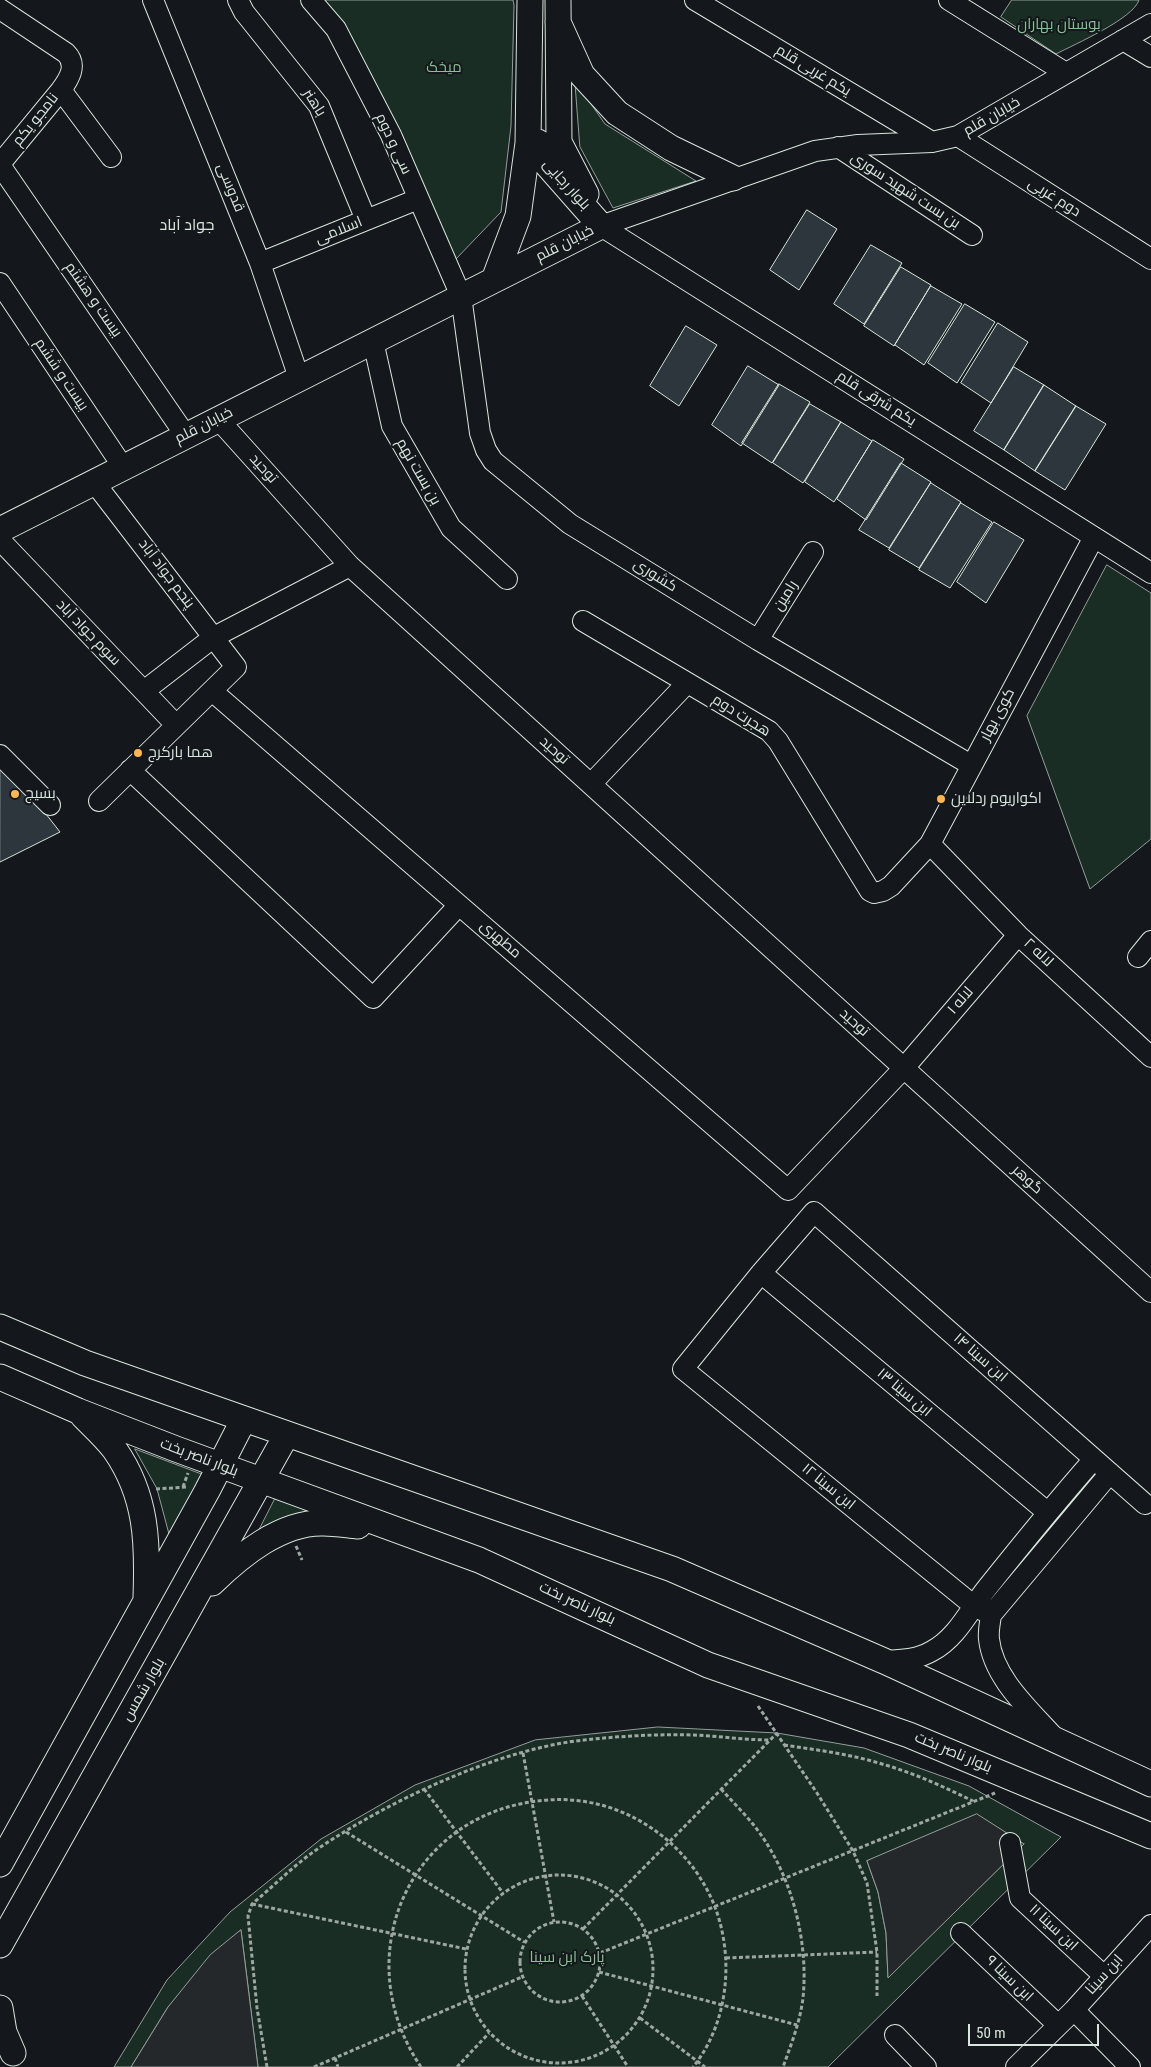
<!DOCTYPE html>
<html>
<head>
<meta charset="utf-8">
<style>
  body { margin:0 }
  #map { position:relative; width:1151px; height:2067px; overflow:hidden; background:#14181c; font-family:"Roboto Condensed",sans-serif }
  canvas { display:block }
  .scale { position:absolute; left:968px; top:2024px; width:131px; height:22px; box-sizing:border-box; border:2px solid #d8e6dc; border-top:0; padding-left:6px; font-size:15px; line-height:18px; white-space:nowrap; color:#d8e6dc; -webkit-text-stroke:4px #14181c; paint-order:stroke }
</style>
</head>
<body>
<div id="map">
<canvas width="1151" height="2067"></canvas>
<div class="scale">50 m</div>
</div>
<script>
const context = document.querySelector('canvas').getContext('2d');
context.lineJoin = 'round';
function paint(path, color) {
  context.fillStyle = color;
  context.fill(path, 'evenodd');
}
function strokePath(path, color, width, dash) {
  context.strokeStyle = color;
  context.lineWidth = width;
  context.lineCap = dash ? 'butt' : 'round';
  context.setLineDash(dash || []);
  context.stroke(path);
}
function drawText(font, color, halo, rows, align = 'center') {
  context.font = font + ' "Roboto Condensed",Cairo,sans-serif';
  context.lineWidth = 4;
  context.setLineDash([]);
  context.textBaseline = 'middle';
  context.strokeStyle = halo;
  context.fillStyle = color;
  for (const [text, x, y, turn = 0] of rows) {
    context.save();
    context.translate(x, y);
    context.rotate((+turn || 0) * Math.PI / 180);
    context.textAlign = isNaN(turn) ? turn : align;
    if (halo) context.strokeText(text, 0, 0);
    context.fillText(text, 0, 0);
    context.restore();
  }
}
const green = new Path2D(`
  M322 0H513L514 5 511 126 501 212 455 260 370 72Z
  M1012 0H1139C1133 19 1075 44 1056 54L1001 17Z
  M575 81 605 124 696 181 613 208 580 147Z
  M1107 565 1151 593V839L1090 889 1027 716Z
  M135 1449 204 1475 169 1534 157 1489Z
  M275 1499 324 1515 255 1538Z
  M658 1727 777 1733 864 1748 969 1786 1061 1837 828 2067H258L241 1930 168 2007 131 2067H114L167 1980 230 1912 321 1839 415 1785 535 1740ZM1024 1844 888 1977 886 1933 878 1892 867 1861Z`);
paint(green, '#1a2d24');
strokePath(green, '#939e99', 1);
const parking = new Path2D(`
  M977 1814 1024 1844 888 1978 886 1933 878 1892 867 1861Z
  M241 1930 258 2067H131L168 2007 210 1955Z`);
paint(parking, '#24282b');
strokePath(parking, '#939e99', 1);
const building = new Path2D(`
  M807 210 837 229 799 290 770 270Z
  M871 245 902 263 864 324 834 304Z
  M901 267 931 285 894 346 864 326Z
  M931 286 962 304 924 365 895 345Z
  M965 304 995 322 957 383 928 363Z
  M998 323 1028 342 991 403 961 383Z
  M686 326 717 345 679 406 650 386Z
  M748 366 779 385 741 446 712 425Z
  M1014 367 1044 385 1004 450 974 431Z
  M779 384 810 402 772 463 742 443Z
  M1044 385 1076 406 1035 471 1004 450Z
  M810 404 841 422 803 483 773 463Z
  M1076 406 1106 424 1065 490 1035 471Z
  M841 422 872 441 834 502 805 482Z
  M873 440 904 459 866 520 837 499Z
  M901 463 931 482 889 548 859 530Z
  M931 483 961 502 919 568 889 550Z
  M961 503 992 522 950 588 919 570Z
  M994 522 1024 540 986 603 957 582Z
  M0 755 60 832 0 862Z`);
paint(building, '#2c363c');
strokePath(building, '#d8e6dc', 1);
const minor = new Path2D(`
  M153 0 260 263 299 378
  M238 0 244 12 319 106 366 220
  M311 0 336 29 391 135 461 296 480 433 486 450 493 461 570 524 758 640 971 765
  M695 0 932 142
  M949 0 1066 73
  M0 9 66 53C78 65 69 79 61 90L0 164
  M1123 40 1151 57
  M61 90 111 157
  M958 136 1151 259
  M838 147 972 235
  M0 165 186 436
  M601 226 1151 573
  M601 226 815 151 858 145 932 142 958 136 1151 24
  M260 263 418 199
  M0 283 123 467
  M373 341 392 426 451 528 507 579
  M218 419 350 566 1151 1292
  M94 482 236 667 99 801
  M0 540 176 725
  M583 621 769 731 778 741 870 891 874 893 883 891 891 886 930 844 1094 537
  M758 640 813 552
  M144 691 214 637 350 566
  M212 691 788 1190 904 1068 1018 935
  M0 755 50 805
  M130 770 373 998 459 905
  M591 784 687 683
  M930 844 1018 935 1151 1057
  M1138 957 1151 941
  M761 1273 1047 1512
  M991 1615 973 1605 683 1369 761 1273 814 1212 1145 1504
  M884 1661C901 1660 917 1660 932 1651 957 1638 970 1609 987 1588 1022 1544 1057 1501 1094 1459
  M1054 1737C1030 1710 993 1678 989 1639 988 1631 990 1623 991 1615L1110 1473
  M1010 1843 1020 1898 1104 1976
  M961 1933 1058 2025
  M1074 2010 1130 2067
  M895 2035 926 2067
  M1016 2067 1074 2010 1151 1925`);
const major = new Path2D(`
  M530 0 528 143 601 226
  M558 0 559 142 586 194
  M558 22 582 75 617 113 671 148 733 178
  M494 280 518 216 528 143 538 142
  M0 530 601 226
  M0 1327 85 1363 672 1569 884 1661 1151 1784
  M0 1377 78 1411 176 1449 479 1560 708 1665 909 1735 1151 1836
  M83 1416C94 1427 106 1438 115 1450 147 1496 148 1543 146 1597
  M212 1583C241 1555 281 1522 323 1523 335 1523 347 1525 358 1526
  M0 1864 207 1491 244 1419
  M0 1945 287 1434
  M0 2008 4 2032 13 2053`);
strokePath(minor, '#d8e6dc', 22);
strokePath(major, '#d8e6dc', 27);
strokePath(new Path2D(`
  M183 1487 188 1473
  M156 1489 187 1487
  M296 1546 302 1560
  M758 1706 817 1793 853 1851 867 1883 877 1952V1996
  M784 1745C817 1750 850 1754 882 1764 914 1773 944 1787 973 1801
  M523 1753 554 1922
  M424 1789 503 1893
  M721 1789C731 1800 742 1811 752 1823 790 1869 809 1938 803 1998 800 2022 791 2045 783 2067
  M346 1832 524 1942
  M465 1969a94 94 0 1 1 188 0a94 94 0 1 1-188 0Z
  M252 1904 466 1949
  M520 1962a40 40 0 1 1 80 0a40 40 0 1 1-80 0Z
  M583 1929 777 1733
  M600 1953 995 1793
  M726 1958 877 1952
  M599 1972 797 2025
  M582 1996 628 2067
  M640 2018 705 2067
  M335 2058 338 2067
  M267 2067 257 2008 248 1916 252 1904C275 1885 297 1862 322 1846 393 1799 499 1749 584 1740 621 1736 657 1734 694 1735 719 1736 744 1740 770 1740
  M314 2067 522 1977
  M421 2067C345 1955 411 1809 548 1800 587 1797 626 1809 657 1832 690 1856 714 1892 722 1931 732 1977 723 2030 693 2067
  M457 2067 489 2033`), '#9da8a2', 3, [4, 2.5]);
strokePath(minor, '#14181c', 20);
strokePath(major, '#14181c', 25);
for (const [x, y, r, color] of [
  [138,753,5,"#ffb74d"],
  [15,794,5,"#ffb74d"],
  [941,799,5,"#ffb74d"]
]) {
  const dot = new Path2D();
  dot.arc(x, y, r, 0, 2 * Math.PI);
  context.fillStyle = color;
  context.fill(dot);
  strokePath(dot, '#14181c', 2);
}
drawText('15px', '#8ac095', '#14181c', [
  ["بوستان بهاران",1059,25],
  ["میخک",444,68],
  ["پارک ابن سینا",567,1958]
]);
drawText('15px', '#d8e6dc', '#14181c', [
  ["یکم غربی قلم",813,71,31],
  ["باهنر",314,103,58],
  ["خیابان قلم",992,117,-30],
  ["نامجو یکم",36,120,-51],
  ["سی و دوم",393,144,65],
  ["بلوار رجایی",566,185,48],
  ["قدوسی",230,188,68],
  ["بن بست شهید سوری",905,191,33],
  ["دوم غربی",1054,198,32],
  ["اسلامی",339,231,-22],
  ["خیابان قلم",565,244,-27],
  ["بیست و هشتم",93,300,55],
  ["بیست و ششم",61,375,56],
  ["یکم شرقی قلم",876,399,32],
  ["خیابان قلم",204,426,-27],
  ["توحید",263,469,48],
  ["بن بست نهم",418,472,60],
  ["پنجم جواد آباد",166,574,53],
  ["کشوری",655,576,32],
  ["رامین",786,596,-58],
  ["سوم جواد آباد",88,633,46],
  ["کوی بهار",998,715,-62],
  ["هجرت دوم",741,716,32],
  ["توحید",554,751,42],
  ["مطهری",500,940,41],
  ["لاله ۲",1038,953,43],
  ["لاله ۱",961,1001,-49],
  ["توحید",854,1023,42],
  ["گوهر",1027,1180,42],
  ["ابن سینا ۱۴",980,1358,41],
  ["ابن سینا ۱۳",904,1393,40],
  ["بلوار ناصر بخت",199,1458,21],
  ["ابن سینا ۱۲",828,1487,39],
  ["بلوار ناصر بخت",577,1604,25],
  ["بلوار شمس",144,1690,-60],
  ["بلوار ناصر بخت",953,1753,23],
  ["ابن سینا ۱۱",1053,1928,43],
  ["ابن سینا",1105,1975,-48],
  ["ابن سینا ۹",1009,1979,44]
]);
drawText('15px', '#d8e6dc', '#14181c', [
  ["هما بارکرج",148,753],
  ["بسیج",25,794],
  ["اکواریوم ردلاین",951,799]
], 'left');
drawText('16px', '#d8e6dc', '#14181c', [
  ["جواد آباد",187,226]
]);
</script>
</body>
</html>
